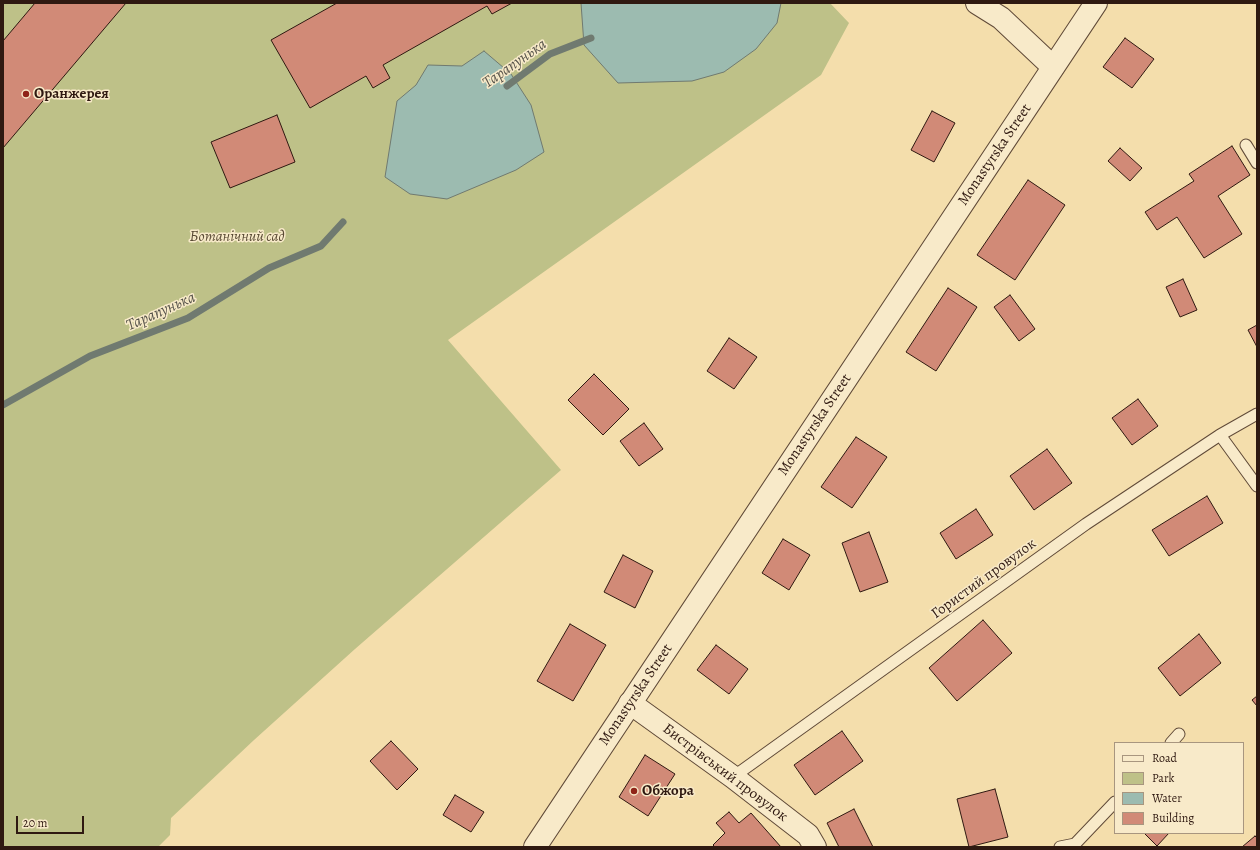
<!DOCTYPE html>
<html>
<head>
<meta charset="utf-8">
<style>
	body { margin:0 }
	#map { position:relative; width:1260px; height:850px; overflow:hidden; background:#f4deac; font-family:Alegreya,serif }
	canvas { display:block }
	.frame { position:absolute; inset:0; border:4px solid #2f1911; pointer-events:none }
	.legend { position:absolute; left:1114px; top:742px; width:130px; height:92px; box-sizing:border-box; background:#f8eac9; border:1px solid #a8967f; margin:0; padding:5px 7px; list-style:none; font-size:12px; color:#2f1911 }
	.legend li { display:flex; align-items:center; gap:8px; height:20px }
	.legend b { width:20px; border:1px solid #a8967f }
	.scale { position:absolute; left:16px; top:816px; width:68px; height:18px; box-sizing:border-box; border:2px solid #2f1911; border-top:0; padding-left:5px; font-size:12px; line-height:14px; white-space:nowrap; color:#2f1911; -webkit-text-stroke:3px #f8eac9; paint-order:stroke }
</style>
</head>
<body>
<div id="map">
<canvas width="1260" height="850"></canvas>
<div class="frame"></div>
<ul class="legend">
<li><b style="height:5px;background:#f8eac9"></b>Road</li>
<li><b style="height:11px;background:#bec188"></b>Park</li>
<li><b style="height:11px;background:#9cbbb0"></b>Water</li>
<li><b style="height:11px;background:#d18a77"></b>Building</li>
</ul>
<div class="scale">20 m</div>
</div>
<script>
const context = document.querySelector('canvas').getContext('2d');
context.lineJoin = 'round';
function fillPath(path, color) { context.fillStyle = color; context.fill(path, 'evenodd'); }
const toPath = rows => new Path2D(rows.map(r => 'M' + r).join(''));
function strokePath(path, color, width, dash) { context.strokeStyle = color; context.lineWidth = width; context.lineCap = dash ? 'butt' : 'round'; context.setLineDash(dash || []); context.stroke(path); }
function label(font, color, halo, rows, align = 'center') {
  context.font = font + ' Alegreya,serif'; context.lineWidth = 3; context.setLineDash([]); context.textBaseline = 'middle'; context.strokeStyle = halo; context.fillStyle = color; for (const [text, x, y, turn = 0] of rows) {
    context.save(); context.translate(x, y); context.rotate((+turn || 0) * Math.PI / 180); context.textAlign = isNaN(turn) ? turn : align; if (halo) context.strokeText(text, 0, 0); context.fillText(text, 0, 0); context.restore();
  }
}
fillPath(toPath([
	[3,3,830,3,849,23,821,75,448,340,561,470,355,649,254,740,171,818,170,835,158,847,3,847]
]), '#bec188');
const water = toPath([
	[581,3,781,3,777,23,756,49,724,72,692,81,618,83,584,45,581,3],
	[484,51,511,74,531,105,544,152,516,170,447,199,410,194,385,177,397,101,416,85,428,65,462,66,484,51]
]);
fillPath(water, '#9cbbb0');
strokePath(water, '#707a70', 1);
strokePath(toPath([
	[507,86,550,54,591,38],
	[3,405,90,356,188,318,269,268,321,246,343,222]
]), '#707a70', 7);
const building = toPath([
	[35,3,126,3,3,148,3,41,35,3],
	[337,3,512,3,492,14,487,6,383,65,390,78,373,88,366,76,310,108,271,40,337,3],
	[1125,38,1154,59,1132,88,1103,67,1125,38],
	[932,111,955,123,934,162,911,150,932,111],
	[277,115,295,162,230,188,211,142,277,115],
	[1232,146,1250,175,1218,196,1242,234,1204,258,1177,217,1157,230,1145,212,1194,181,1189,174,1232,146],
	[1120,148,1142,168,1130,181,1108,161,1120,148],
	[1028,180,1065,205,1015,280,977,255,1028,180],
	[1183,279,1197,310,1180,317,1166,287,1183,279],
	[948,288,977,307,936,371,906,352,948,288],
	[1010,295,1035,329,1019,341,994,307,1010,295],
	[1257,325,1257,347,1248,330,1257,325],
	[729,338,757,357,734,389,707,371,729,338],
	[594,374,629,409,603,435,568,400,594,374],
	[1138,399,1158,426,1132,445,1112,418,1138,399],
	[644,423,663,449,639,466,620,441,644,423],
	[856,437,887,457,852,508,821,487,856,437],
	[1047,449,1072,483,1034,510,1010,476,1047,449],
	[1207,496,1223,523,1169,556,1152,530,1207,496],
	[976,509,993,535,956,559,940,533,976,509],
	[869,532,888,582,860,592,842,543,869,532],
	[783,539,810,555,789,590,762,573,783,539],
	[623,555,653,571,635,608,604,592,623,555],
	[983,620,1012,653,957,701,929,668,983,620],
	[570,624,606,645,573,701,537,681,570,624],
	[1199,634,1221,663,1180,696,1158,668,1199,634],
	[716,645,748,669,729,694,697,670,716,645],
	[1257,696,1257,706,1252,700,1257,696],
	[842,731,863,761,815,795,794,765,842,731],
	[391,741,418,769,397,790,370,761,391,741],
	[645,755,675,774,648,816,619,797,645,755],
	[995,789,1008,837,969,847,957,799,995,789],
	[455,795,484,812,471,832,443,815,455,795],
	[854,809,873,847,839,847,827,823,854,809],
	[729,812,739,823,751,813,781,847,715,847,713,845,725,833,716,823,729,812],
	[1144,833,1169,833,1157,846,1144,833],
	[1255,836,1257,838,1257,847,1242,847,1255,836]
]);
fillPath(building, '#d18a77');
strokePath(building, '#2f1911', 1);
const service = toPath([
	[1246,145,1257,163],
	[1220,435,1257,486],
	[1171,743,1179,734],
	[733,777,1086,524,1220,435,1257,414],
	[1060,847,1075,844,1115,802]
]);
const minor = toPath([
	[977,3,1001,18,1053,67],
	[630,703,733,777,808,835,815,847]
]);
const tertiary = toPath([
	[535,847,1096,3]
]);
strokePath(service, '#604a38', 13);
strokePath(minor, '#604a38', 24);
strokePath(tertiary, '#604a38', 24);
strokePath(service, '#f8eac9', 11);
strokePath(minor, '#f8eac9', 22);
strokePath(tertiary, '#f8eac9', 22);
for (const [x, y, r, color] of [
	[26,94,4,"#8f2418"],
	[634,791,4,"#8f2418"]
]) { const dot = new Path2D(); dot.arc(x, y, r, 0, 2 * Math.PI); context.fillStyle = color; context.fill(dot); strokePath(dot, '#f8eac9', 1.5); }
label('bold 15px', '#2f1911', '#f8eac9', [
	["Оранжерея",34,94],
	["Обжора",642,791]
], 'left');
label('15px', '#2f1911', '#f8eac9', [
	["Monastyrska Street",995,155,-56],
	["Monastyrska Street",815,425,-56],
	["Гористий провулок",984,579,-36],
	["Monastyrska Street",636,695,-56],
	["Бистрівський провулок",725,773,37]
]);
label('italic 15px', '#5a4b35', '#f8eac9', [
	["Ботанічний сад",237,237]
]);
label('italic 16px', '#555249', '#f8eac9', [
	["Тарапунька",515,64,-35],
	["Тарапунька",161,312,-24]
]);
</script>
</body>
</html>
